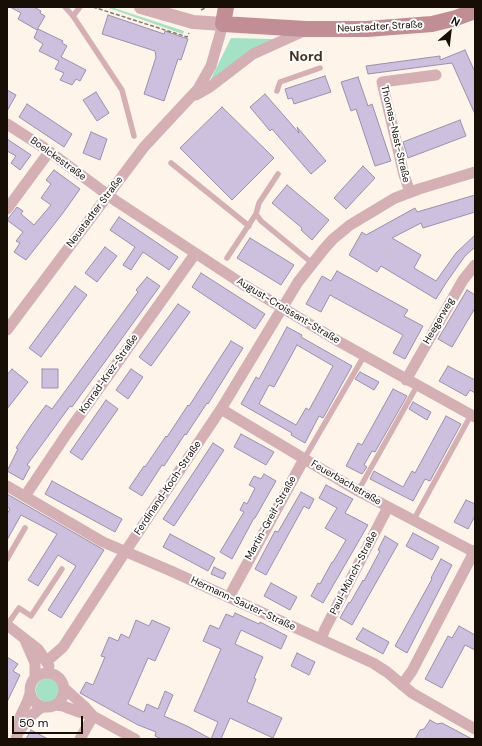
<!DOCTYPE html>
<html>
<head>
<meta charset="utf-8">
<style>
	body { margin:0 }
	#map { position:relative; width:482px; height:746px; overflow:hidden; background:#fff4e9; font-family:"DM Sans",sans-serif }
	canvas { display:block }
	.frame { position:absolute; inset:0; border:8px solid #170e05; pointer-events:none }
	.north { position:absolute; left:430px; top:12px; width:40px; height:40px; -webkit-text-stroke:3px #fff; paint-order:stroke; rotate:28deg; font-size:11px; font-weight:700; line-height:16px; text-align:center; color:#170e05 }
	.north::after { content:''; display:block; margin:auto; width:14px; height:18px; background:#170e05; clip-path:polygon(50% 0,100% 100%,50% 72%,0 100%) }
	.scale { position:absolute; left:12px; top:716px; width:71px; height:18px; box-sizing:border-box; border:2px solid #170e05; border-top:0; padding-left:5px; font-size:12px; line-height:14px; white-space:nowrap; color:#170e05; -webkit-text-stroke:3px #fff; paint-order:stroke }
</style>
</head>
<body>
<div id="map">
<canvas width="482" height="746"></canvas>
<div class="frame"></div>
<div class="north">N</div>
<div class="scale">50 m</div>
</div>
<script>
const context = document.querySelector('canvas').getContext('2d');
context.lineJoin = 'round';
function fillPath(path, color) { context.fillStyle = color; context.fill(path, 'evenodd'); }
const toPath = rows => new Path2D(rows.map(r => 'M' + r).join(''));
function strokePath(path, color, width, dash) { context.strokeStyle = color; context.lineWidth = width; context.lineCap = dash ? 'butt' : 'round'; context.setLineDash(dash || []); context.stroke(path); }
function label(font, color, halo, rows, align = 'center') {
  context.font = font + ' "DM Sans",sans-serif'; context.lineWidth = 4; context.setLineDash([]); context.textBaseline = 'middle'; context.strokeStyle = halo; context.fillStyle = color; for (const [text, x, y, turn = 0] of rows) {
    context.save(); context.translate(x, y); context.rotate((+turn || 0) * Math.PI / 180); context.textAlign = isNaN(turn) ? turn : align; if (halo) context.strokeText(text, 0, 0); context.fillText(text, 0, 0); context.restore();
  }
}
fillPath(toPath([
	[106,7,111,7,184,31,183,34],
	[231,38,273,39,273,41,210,81],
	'36 690a12 12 0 1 1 24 0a12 12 0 1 1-24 0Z'
]), '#a5e1c5');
const building = toPath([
	[10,7,34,7,41,11,40,13,45,16,37,30,18,19,21,13,10,7],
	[108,15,164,34,165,31,188,39,181,60,178,59,164,101,144,94,156,57,155,51,102,34,108,15],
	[38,29,63,41,62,43,67,46,61,57,86,70,80,81,76,79,72,85,60,80,64,73,55,69,59,61,39,51,43,44,34,38,38,29],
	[465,50,475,72,475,114,452,63,368,74,366,66,440,56,440,60,465,50],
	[325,76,331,92,294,104,292,98,288,99,285,89,325,76],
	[358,77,368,106,372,104,391,161,375,166,356,109,351,111,341,82,358,77],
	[7,90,16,95,7,111,7,90],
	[96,92,109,113,97,121,83,100,96,92],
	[265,94,299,133,297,127,326,161,311,174,272,129,270,131,250,107,265,94],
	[27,104,72,134,64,147,19,117,27,104],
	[222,107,274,158,232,200,180,148,222,107],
	[460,120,466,136,408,158,403,142,460,120],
	[91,132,107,139,100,160,83,153,91,132],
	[7,139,31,155,20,170,11,163,16,156,7,151,7,139],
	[363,166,375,178,346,209,334,198,363,166],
	[54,170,80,189,63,213,26,260,14,252,20,243,16,241,23,232,7,220,17,207,23,211,21,214,34,225,51,205,41,198,51,184,46,180,54,170],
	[287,185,329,220,312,240,301,230,302,228,272,203,287,185],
	[475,195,475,212,423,228,421,223,392,238,421,255,414,268,436,281,456,253,475,235,475,247,465,256,446,283,436,299,381,266,377,272,349,255,362,232,366,235,415,208,417,212,475,195],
	[119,217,178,257,169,270,143,252,131,270,123,265,135,247,110,230,119,217],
	[250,238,294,265,281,285,237,258,250,238],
	[105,247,117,256,97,282,85,273,105,247],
	[337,271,408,310,404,316,423,326,405,359,393,353,403,335,330,295,321,312,306,304,322,276,331,281,337,271],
	[201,273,265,314,255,329,192,287,201,273],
	[147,277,160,286,72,407,70,406,27,465,30,467,23,480,7,471,18,449,16,448,32,424,46,405,52,409,138,292,136,290,147,277],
	[75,286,87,295,41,357,29,348,75,286],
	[467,290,475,295,475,308,452,347,438,339,467,290],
	[178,304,190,312,151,366,139,357,178,304],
	[287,327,302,335,301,337,352,366,323,418,319,416,305,443,291,435,292,433,241,404,256,377,259,379,287,327],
	[297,345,333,366,309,410,306,408,296,425,259,404,269,385,274,387,297,345],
	[231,341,243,348,208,404,207,403,186,435,185,434,164,466,162,465,142,496,129,488,144,466,145,467,166,436,167,437,188,405,189,406,231,341],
	[448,366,475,380,475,393,470,390,466,396,439,381,448,366],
	[12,369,28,382,7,409,7,375,12,369],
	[42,369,58,369,58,388,42,388,42,369],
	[131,369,143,377,128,399,116,390,131,369],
	[360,372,379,382,374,390,355,379,360,372],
	[393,389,407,396,375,452,372,451,364,465,367,467,362,474,346,466,358,443,362,445,393,389],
	[106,400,118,409,82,460,70,452,106,400],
	[413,402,431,412,427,420,409,409,413,402],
	[446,416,461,424,430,481,425,479,413,501,370,479,374,471,403,487,412,471,415,473,446,416],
	[241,434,274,452,266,465,234,447,241,434],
	[213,443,224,450,174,526,163,519,213,443],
	[264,474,276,481,255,518,254,518,232,559,220,552,244,512,240,510,244,502,247,504,255,488,249,485,254,476,261,479,264,474],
	[52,481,122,519,115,532,45,494,52,481],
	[326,485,353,499,345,513,368,525,323,603,311,596,318,583,320,584,332,562,333,562,346,540,325,528,337,508,319,498,326,485],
	[301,492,314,499,309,509,304,506,266,575,255,569,275,531,278,532,301,492],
	[7,494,104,550,61,618,48,610,76,566,58,555,38,586,28,580,57,534,21,515,7,540,7,514,10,509,7,507,7,494],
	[466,500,475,504,475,516,468,529,454,522,466,500],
	[413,533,439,547,432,560,406,546,413,533],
	[170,534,215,558,208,571,163,547,170,534],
	[385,536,398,544,352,625,340,618,349,602,350,603,363,580,364,581,380,551,378,550,385,536],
	[441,559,452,565,407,653,395,646,432,579,431,578,441,559],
	[214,567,226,573,223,579,211,574,214,567],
	[271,583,297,597,290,610,264,596,271,583],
	[235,613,259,624,260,622,287,636,281,649,241,630,235,644,263,657,254,678,256,679,247,702,282,718,273,738,230,718,221,739,162,739,155,736,156,732,138,725,80,693,86,682,93,685,105,657,101,656,109,637,118,641,121,634,129,638,136,620,149,626,152,620,170,628,155,661,148,658,128,704,144,712,147,704,158,709,165,691,173,695,164,716,187,726,211,739,218,722,194,711,221,649,203,641,210,625,219,629,226,614,233,617,235,613],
	[459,626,475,635,475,650,465,645,442,688,425,679,448,636,452,638,459,626],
	[363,628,389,642,383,654,356,639,363,628],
	[297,653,315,662,309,675,291,666,297,653],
	[7,657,18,664,13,671,20,675,7,702,7,657],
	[430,720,437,724,442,723,472,739,415,739,420,730,424,729,430,720],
	[31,730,48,739,26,739,31,730]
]);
fillPath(building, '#cdbfde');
strokePath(building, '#9c8fad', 1);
strokePath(toPath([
	[93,7,187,37,189,33],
	[201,10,207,7]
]), '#857b71', 1.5, [4, 2]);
strokePath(toPath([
	[65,7,73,16,80,7],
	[73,16,122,90,134,136],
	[277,91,280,82,320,68],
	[171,163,249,226],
	[278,174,259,203,256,214,261,221,312,263],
	[227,258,256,214],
	[304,459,364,356],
	[358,491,417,386],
	[413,521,471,415],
	[7,559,25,528],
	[7,625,19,608,31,616,62,569]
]), '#d4b0b5', 5.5);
strokePath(toPath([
	[196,95,210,87,253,54,306,30],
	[7,124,43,147,116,201,244,285,338,341,475,417],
	[410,192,404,175,382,82,436,75],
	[7,209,49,152],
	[7,330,144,147,198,89,211,66,223,24],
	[406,380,463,280,475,265],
	[221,409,358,491,474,552],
	[7,486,103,542,171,571,373,663,387,672,412,693,475,729],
	[25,496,68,432,195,254],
	[229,597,304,459],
	[7,625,38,649,49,666],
	[321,639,325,629,388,507],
	[25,640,35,663,35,678],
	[47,661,63,647,125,552,221,409,298,282,324,249,333,239,350,225,395,198,419,189,475,172],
	'30 690a17 17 0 1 1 34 0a17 17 0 1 1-34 0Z',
	[402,685,412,671,475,550],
	[64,688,84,706,93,716],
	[55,705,63,706,79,712,93,716,135,739],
	[19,731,20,717,28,700,30,693],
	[16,739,19,731,31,716,39,709,44,707],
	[80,739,93,716]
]), '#d4b0b5', 11);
strokePath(toPath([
	[141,7,193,22,223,24]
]), '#d4b0b5', 14);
strokePath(toPath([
	[226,7,223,24,306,29,367,29,432,24,456,18,475,11]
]), '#c28e95', 16);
label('10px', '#170e05', '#fff', [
	["Neustadter Straße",380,27,-3],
	["Thomas-Nast-Straße",395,134,77],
	["Boelckestraße",58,159,36],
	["Neustadter Straße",95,212,-53],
	["August-Croissant-Straße",288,311,31],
	["Heegerweg",439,321,-60],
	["Konrad-Krez-Straße",109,374,-55],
	["Feuerbachstraße",346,483,30],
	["Ferdinand-Koch-Straße",168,488,-56],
	["Martin-Greif-Straße",271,518,-61],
	["Paul-Münch-Straße",354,573,-63],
	["Hermann-Sauter-Straße",243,604,25]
]);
label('bold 14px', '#47311c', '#fff', [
	["Nord",306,57]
]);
</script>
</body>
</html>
